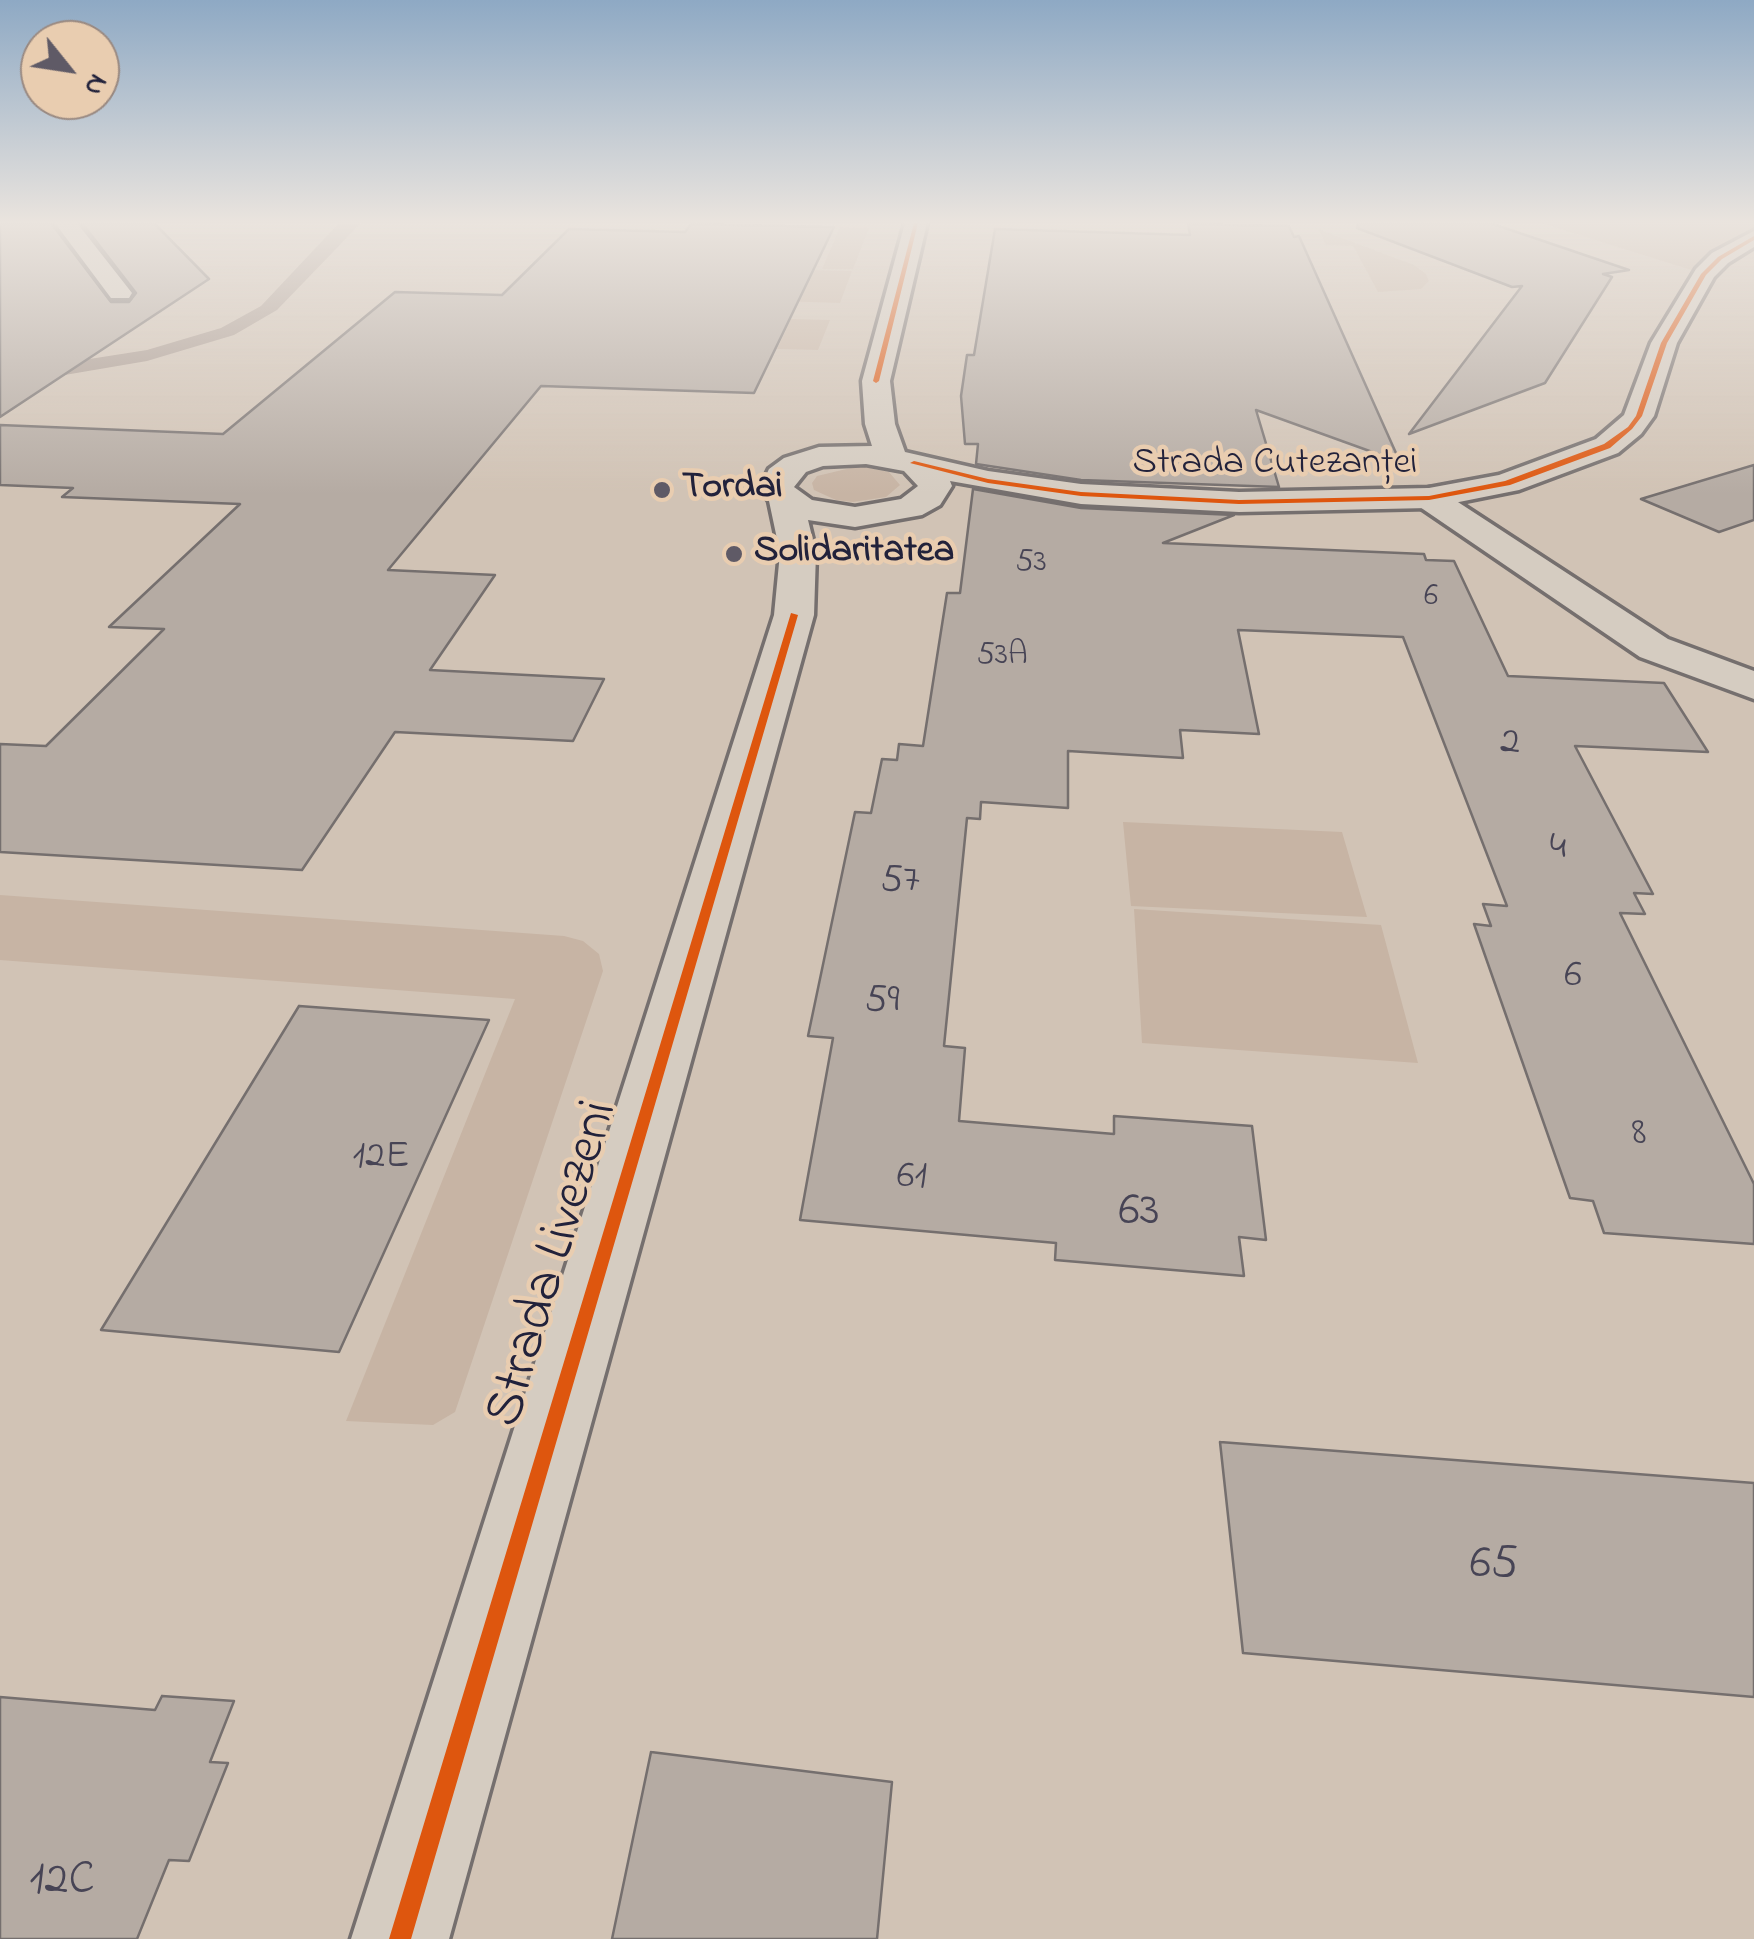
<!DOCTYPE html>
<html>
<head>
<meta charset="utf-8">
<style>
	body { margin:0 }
	#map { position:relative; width:1754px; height:1939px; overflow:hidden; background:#d1c3b5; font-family:"Indie Flower",sans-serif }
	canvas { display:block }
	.north { position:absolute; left:20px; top:20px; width:100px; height:100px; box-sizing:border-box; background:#e9cdb0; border:2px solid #998981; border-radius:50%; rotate:120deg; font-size:28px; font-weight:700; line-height:40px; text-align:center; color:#22223b }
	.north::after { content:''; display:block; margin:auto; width:35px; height:45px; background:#5f5a66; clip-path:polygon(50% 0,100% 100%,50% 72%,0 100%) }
</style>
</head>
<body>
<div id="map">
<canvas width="1754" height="1939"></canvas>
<div class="north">N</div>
</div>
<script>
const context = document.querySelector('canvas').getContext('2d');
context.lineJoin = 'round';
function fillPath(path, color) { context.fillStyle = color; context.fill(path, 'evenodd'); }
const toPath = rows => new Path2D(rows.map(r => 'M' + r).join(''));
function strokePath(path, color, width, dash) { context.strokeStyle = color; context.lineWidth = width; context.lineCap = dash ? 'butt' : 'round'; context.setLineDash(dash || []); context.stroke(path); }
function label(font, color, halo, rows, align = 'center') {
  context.font = font + ' "Indie Flower",sans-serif'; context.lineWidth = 9; context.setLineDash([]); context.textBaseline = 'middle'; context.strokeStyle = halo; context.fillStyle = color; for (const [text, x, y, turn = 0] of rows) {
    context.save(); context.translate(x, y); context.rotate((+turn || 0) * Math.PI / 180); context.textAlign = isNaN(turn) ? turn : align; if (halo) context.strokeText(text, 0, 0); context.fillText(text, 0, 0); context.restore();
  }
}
fillPath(toPath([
	[1541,223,1754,223,1754,238,1704,274],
	[840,227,869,228,853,269,822,269],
	[1318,229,1414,265,1426,274,1429,281,1421,289,1378,292,1353,246,1326,245],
	[734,268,852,271,840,303,714,299],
	[791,319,830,320,818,350,777,349],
	[859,466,889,472,900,485,886,497,853,502,836,500,814,490,812,483,817,476],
	[1123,822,1342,832,1367,917,1131,906],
	[0,895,564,936,583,941,599,954,603,971,455,1412,433,1425,346,1421,515,999,0,960],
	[1134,909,1381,925,1418,1063,1142,1043]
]), '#c7b4a4');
fillPath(toPath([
	[339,223,361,223,277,310,234,335,147,361,0,386,0,373,147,350,221,328,261,306]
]), '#a7988f');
const building = toPath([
	[0,223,51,223,111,302,129,302,136,293,82,223,154,223,209,279,0,417,0,223],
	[1358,223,1490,223,1629,270,1603,274,1612,277,1545,383,1409,434,1522,286,1512,287,1357,228,1358,223],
	[691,224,834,227,754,393,541,386,388,570,495,575,430,670,604,679,573,741,395,732,302,870,0,852,0,744,46,746,164,629,109,627,240,504,62,497,73,488,0,485,0,425,223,434,395,292,502,295,569,229,685,232,691,224],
	[1188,224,1289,226,1294,237,1299,236,1400,462,1256,410,1279,487,1081,480,976,464,978,444,965,444,961,396,967,355,974,355,995,229,1190,235,1188,224],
	[1754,465,1754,520,1719,532,1641,499,1754,465],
	[973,489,1081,508,1234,515,1163,543,1424,554,1426,560,1454,561,1508,676,1664,683,1708,752,1575,746,1653,894,1634,893,1645,914,1620,913,1754,1184,1754,1244,1604,1233,1593,1201,1570,1198,1474,924,1491,926,1483,904,1507,906,1403,637,1238,630,1259,734,1180,730,1183,758,1068,751,1068,808,981,802,980,819,967,818,944,1046,965,1048,959,1121,1114,1134,1114,1116,1252,1126,1266,1240,1239,1237,1244,1276,1055,1260,1056,1243,800,1220,833,1038,808,1036,855,812,871,813,882,759,897,760,899,744,923,746,947,593,960,593,973,489],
	[299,1006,489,1020,339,1352,101,1330,299,1006],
	[1220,1442,1754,1483,1754,1697,1243,1653,1220,1442],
	[162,1696,234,1701,210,1762,228,1763,189,1861,169,1860,137,1939,0,1939,0,1697,155,1710,162,1696],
	[651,1752,892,1782,877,1939,612,1939,651,1752]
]);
fillPath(building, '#b5aba3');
strokePath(building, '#756f6e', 2.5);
const street = toPath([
	[55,223,77,223,132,293,129,298,111,298,55,223],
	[1429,488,1441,491,1668,639,1754,671,1754,699,1640,657,1417,505,1412,498,1417,491,1429,488]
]);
const secondary = toPath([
	[905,223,927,223,890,381,895,424,905,452,988,471,1081,484,1239,492,1429,488,1499,475,1596,439,1624,415,1651,343,1696,269,1712,253,1754,231,1754,247,1728,263,1714,277,1677,343,1654,416,1641,434,1618,453,1519,490,1429,508,1239,512,1081,504,950,481,952,486,940,505,922,515,855,527,808,520,816,553,814,615,449,1939,351,1939,774,615,780,553,769,501,760,488,769,469,784,458,819,447,872,446,865,424,862,381,905,223],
	[866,464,904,471,918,486,901,499,855,507,812,500,794,487,806,472,823,466,866,464]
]);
strokePath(street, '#756f6e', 7);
strokePath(secondary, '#756f6e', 7);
fillPath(street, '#d5ccc1');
fillPath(secondary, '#d5ccc1');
fillPath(toPath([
	[914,223,918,223,879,381,876,383,873,381,914,223],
	[1754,236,1754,240,1722,259,1706,275,1667,343,1642,416,1632,429,1610,448,1510,485,1429,500,1239,504,1081,496,988,483,910,463,914,461,988,479,1081,492,1239,500,1429,496,1505,481,1604,444,1628,427,1636,416,1661,343,1701,274,1718,257,1754,236],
	[791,613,798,615,411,1939,389,1939,791,613]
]), '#de560e');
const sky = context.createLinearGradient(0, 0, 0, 494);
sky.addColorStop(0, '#8ea9c4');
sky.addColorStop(0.45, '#eae4de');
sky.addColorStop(1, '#eae4de00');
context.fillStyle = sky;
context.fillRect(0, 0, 1754, 494);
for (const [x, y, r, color] of [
	[662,490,10,"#5f5a66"],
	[734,554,10,"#5f5a66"]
]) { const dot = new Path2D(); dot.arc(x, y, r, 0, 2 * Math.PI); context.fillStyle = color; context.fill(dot); strokePath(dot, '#e9cdb0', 4); }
label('32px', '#474455', null, [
	["53",1031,565],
	["6",1431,599],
	["53A",1002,658]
]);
label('38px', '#22223b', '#e9cdb0', [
	["Strada Cutezanței",1275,466]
]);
label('bold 38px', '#22223b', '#e9cdb0', [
	["Tordai",682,490],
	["Solidaritatea",754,554]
], 'left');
label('40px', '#474455', null, [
	["2",1510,745],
	["4",1558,850],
	["57",900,883],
	["6",1573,978],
	["59",882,1003],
	["8",1639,1136],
	["12E",381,1159],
	["61",912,1179]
]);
label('48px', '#474455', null, [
	["63",1139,1215],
	["65",1494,1568],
	["12C",62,1884]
]);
label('55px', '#22223b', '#e9cdb0', [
	["Strada Livezeni",556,1265,-73]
]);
</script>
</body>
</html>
